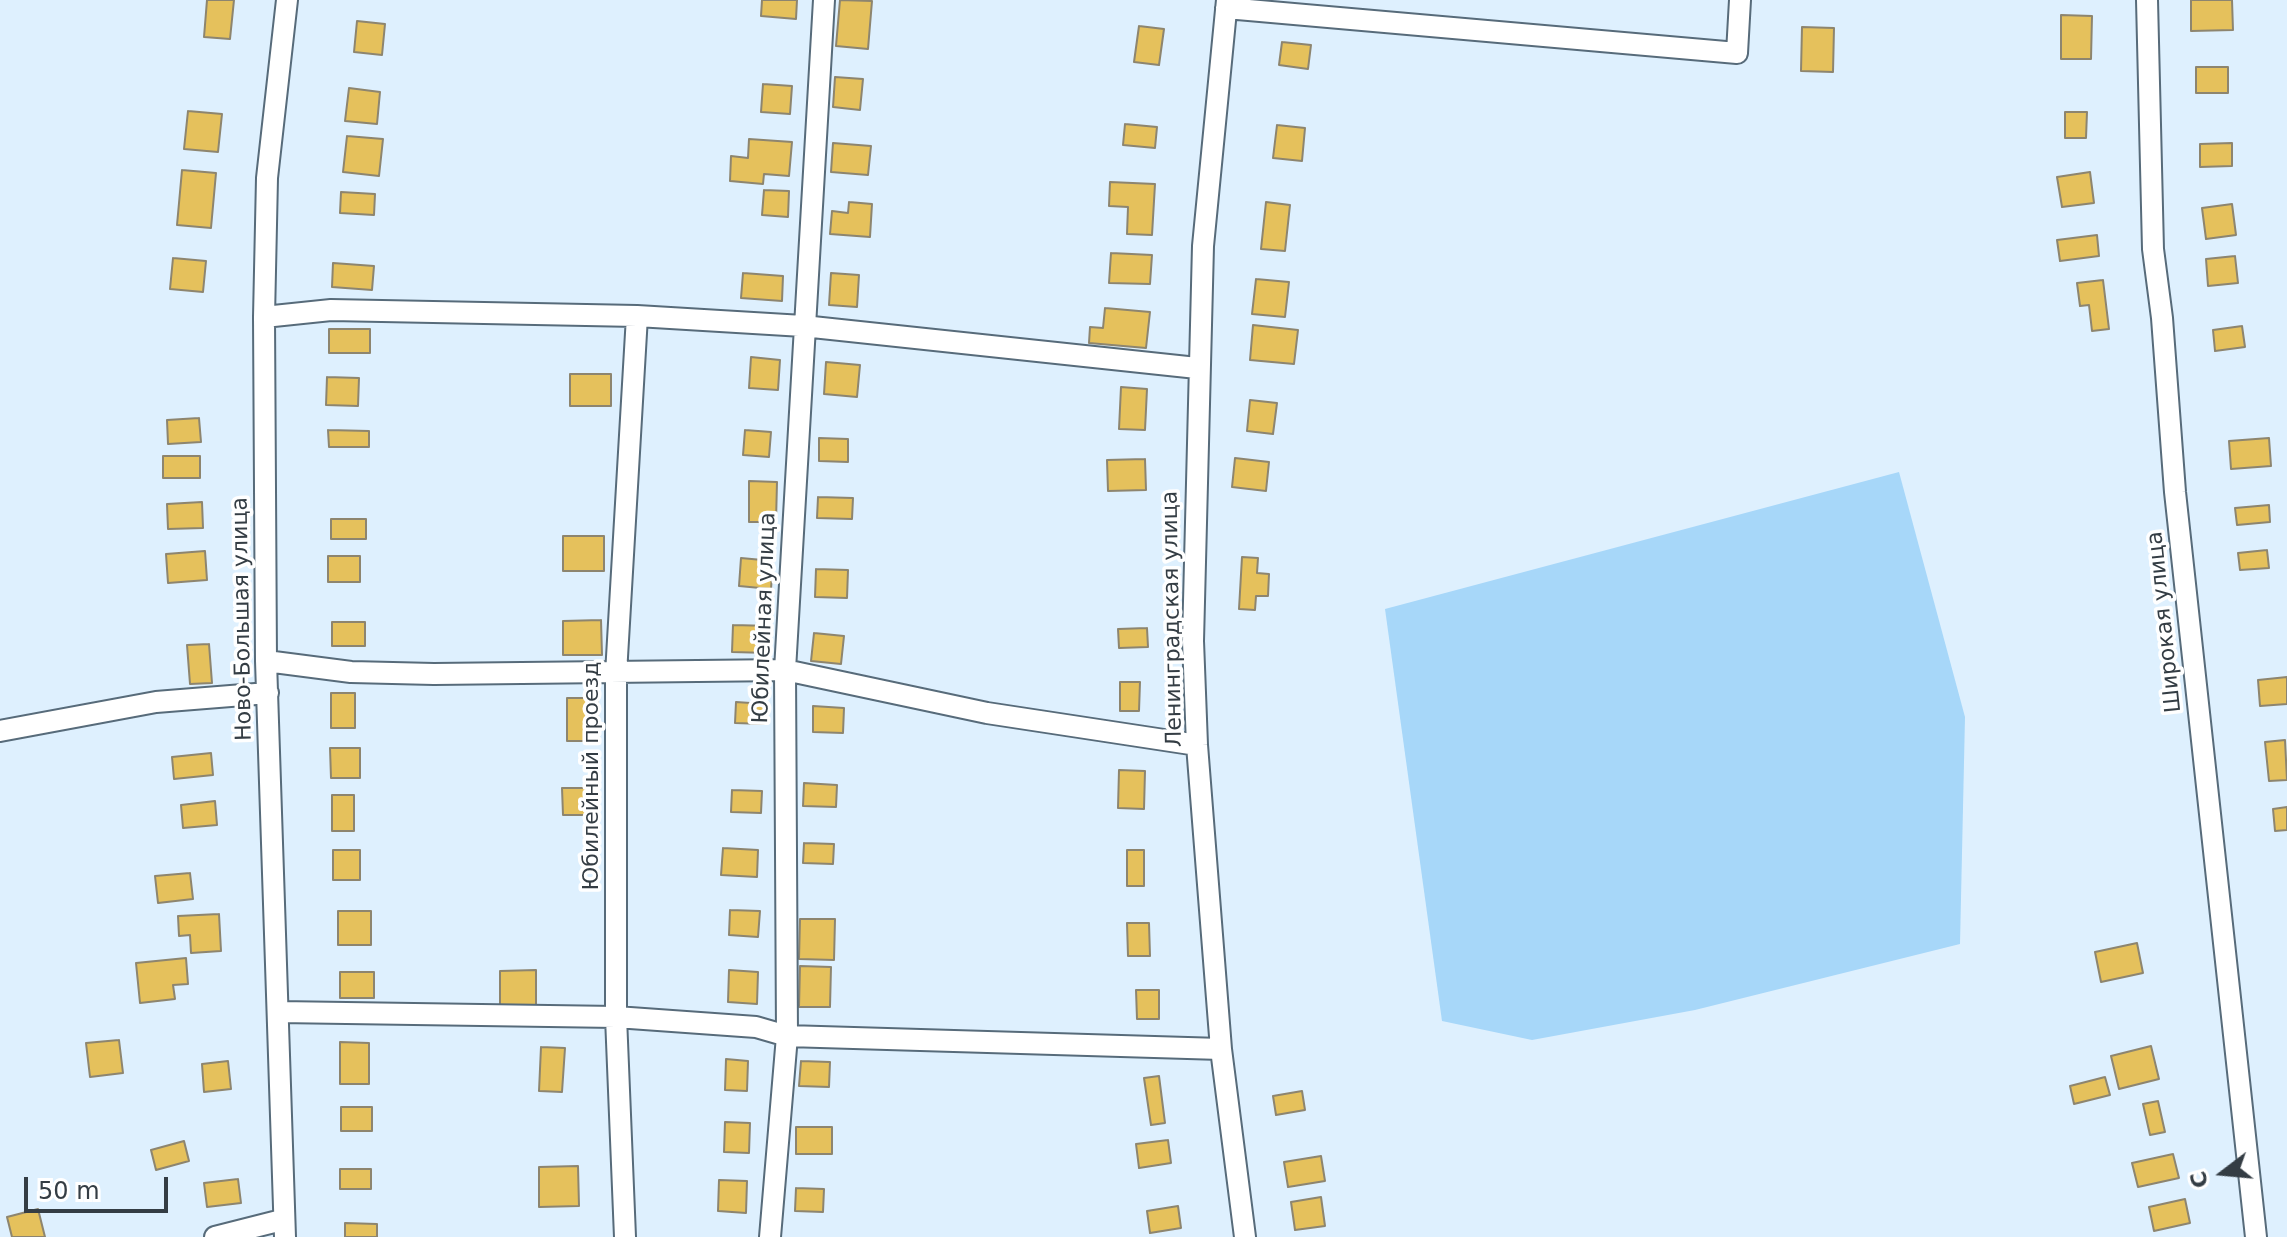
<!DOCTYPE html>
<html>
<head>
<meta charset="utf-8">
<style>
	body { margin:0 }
	#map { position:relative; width:2287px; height:1237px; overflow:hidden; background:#def0fe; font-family:"DejaVu Sans",sans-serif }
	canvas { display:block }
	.north { position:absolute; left:2183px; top:1133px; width:80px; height:80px; -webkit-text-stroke:6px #fff; paint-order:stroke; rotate:254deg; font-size:22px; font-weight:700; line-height:32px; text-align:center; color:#343d44 }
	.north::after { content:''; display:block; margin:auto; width:28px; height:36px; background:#343d44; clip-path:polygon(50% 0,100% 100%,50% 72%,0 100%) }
	.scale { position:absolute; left:24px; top:1177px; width:144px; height:36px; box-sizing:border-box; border:4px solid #343d44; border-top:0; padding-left:10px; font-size:24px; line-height:28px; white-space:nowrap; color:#343d44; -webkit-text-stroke:6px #fff; paint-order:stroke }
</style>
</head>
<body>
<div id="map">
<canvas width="2287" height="1237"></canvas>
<div class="north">С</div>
<div class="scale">50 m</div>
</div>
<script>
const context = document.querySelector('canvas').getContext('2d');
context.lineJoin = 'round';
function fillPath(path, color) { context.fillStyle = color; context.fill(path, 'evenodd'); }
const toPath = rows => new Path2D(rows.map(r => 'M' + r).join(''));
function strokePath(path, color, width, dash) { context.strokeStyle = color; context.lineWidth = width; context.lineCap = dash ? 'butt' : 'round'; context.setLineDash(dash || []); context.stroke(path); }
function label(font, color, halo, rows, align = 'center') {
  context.font = font + ' "DejaVu Sans",sans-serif'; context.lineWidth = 7; context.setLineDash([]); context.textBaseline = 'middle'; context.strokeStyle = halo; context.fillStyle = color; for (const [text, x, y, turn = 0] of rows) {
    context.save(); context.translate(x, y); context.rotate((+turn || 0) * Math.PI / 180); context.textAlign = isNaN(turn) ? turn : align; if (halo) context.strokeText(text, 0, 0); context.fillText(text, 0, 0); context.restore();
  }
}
fillPath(toPath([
	[1899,472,1965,717,1960,944,1695,1010,1532,1040,1442,1021,1385,609]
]), '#a7d7f9');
const building = toPath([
	[207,0,234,0,230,39,204,37,207,0],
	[762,0,797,0,796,19,761,16,762,0],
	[840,0,872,1,868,49,836,46,840,0],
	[2191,0,2232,0,2233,30,2191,31,2191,0],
	[2061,15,2092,16,2091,59,2061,59,2061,15],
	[357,21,385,24,382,55,354,52,357,21],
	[1139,26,1164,29,1159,65,1134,62,1139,26],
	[1802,27,1834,28,1833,72,1801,71,1802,27],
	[1282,42,1311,45,1308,69,1279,65,1282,42],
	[2196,67,2228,67,2228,93,2196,93,2196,67],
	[835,77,863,79,860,110,833,107,835,77],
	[763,84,792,86,790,114,761,112,763,84],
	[349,88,380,92,377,124,345,121,349,88],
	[188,111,222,114,218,152,184,149,188,111],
	[2065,112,2087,112,2086,138,2065,138,2065,112],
	[1125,124,1157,127,1155,148,1123,145,1125,124],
	[1277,125,1305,128,1302,161,1273,158,1277,125],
	[347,136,383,139,379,176,343,172,347,136],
	[749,139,792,142,789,176,764,174,763,184,730,181,731,156,748,158,749,139],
	[833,143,871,146,868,175,831,172,833,143],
	[2232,143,2232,166,2200,167,2200,144,2232,143],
	[182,170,216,173,211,228,177,225,182,170],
	[2090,172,2094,203,2062,207,2057,177,2090,172],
	[1110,182,1155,184,1152,235,1127,234,1128,207,1109,206,1110,182],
	[764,190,789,191,788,217,762,215,764,190],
	[341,192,375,194,374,215,340,213,341,192],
	[849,202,872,204,870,237,830,234,832,211,848,213,849,202],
	[1266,202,1290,205,1285,251,1261,249,1266,202],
	[2232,204,2236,235,2206,239,2202,208,2232,204],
	[2097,235,2099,256,2060,261,2057,240,2097,235],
	[1111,253,1152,255,1150,284,1109,283,1111,253],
	[2235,256,2238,283,2208,286,2206,259,2235,256],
	[173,258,206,261,203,292,170,289,173,258],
	[333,263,374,266,372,290,332,287,333,263],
	[743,273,783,276,782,301,741,298,743,273],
	[831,273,859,275,857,307,829,305,831,273],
	[1256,279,1289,282,1285,317,1252,314,1256,279],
	[2103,280,2109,329,2092,331,2089,305,2080,306,2077,283,2103,280],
	[1105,308,1150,312,1146,348,1089,343,1090,327,1103,328,1105,308],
	[1253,325,1298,330,1294,364,1250,360,1253,325],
	[2242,326,2245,347,2215,351,2213,330,2242,326],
	[329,329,370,329,370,353,329,353,329,329],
	[751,357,780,360,778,390,749,388,751,357],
	[826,362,860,365,857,397,824,394,826,362],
	[570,374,611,374,611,406,570,406,570,374],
	[327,377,359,378,358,406,326,405,327,377],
	[1121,387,1147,389,1145,430,1119,429,1121,387],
	[1250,400,1277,403,1273,434,1247,431,1250,400],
	[199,418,201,442,168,444,167,420,199,418],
	[328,430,369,431,369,447,329,447,328,430],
	[745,430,771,432,769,457,743,455,745,430],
	[819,438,848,439,848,462,819,461,819,438],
	[2269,438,2271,466,2231,469,2229,441,2269,438],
	[163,456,200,456,200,478,163,478,163,456],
	[1235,458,1269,462,1266,491,1232,487,1235,458],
	[1145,459,1146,490,1108,491,1107,460,1145,459],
	[749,481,777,482,776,522,749,522,749,481],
	[818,497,853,498,852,519,817,518,818,497],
	[202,502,203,528,168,529,167,504,202,502],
	[2269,505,2270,522,2237,525,2235,508,2269,505],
	[331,519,366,519,366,539,331,539,331,519],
	[563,536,604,536,604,571,563,571,563,536],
	[2267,550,2269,568,2240,570,2238,553,2267,550],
	[205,551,207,580,168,583,166,554,205,551],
	[328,556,360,556,360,582,328,582,328,556],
	[1242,557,1258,558,1257,573,1269,574,1268,596,1256,596,1255,610,1239,609,1242,557],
	[741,558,773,561,771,589,739,586,741,558],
	[816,569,848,570,847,598,815,597,816,569],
	[601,620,602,655,563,655,563,621,601,620],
	[332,622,365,622,365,646,332,646,332,622],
	[733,625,771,626,769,653,732,652,733,625],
	[1147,628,1148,647,1119,648,1118,629,1147,628],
	[814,633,844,636,841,664,811,661,814,633],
	[209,644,212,683,190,684,187,645,209,644],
	[2287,677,2287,704,2260,706,2258,680,2287,677],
	[1120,682,1140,682,1139,711,1120,711,1120,682],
	[331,693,355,693,355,728,331,728,331,693],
	[567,698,598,698,598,741,567,741,567,698],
	[736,702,765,704,764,724,735,723,736,702],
	[813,706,844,708,843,733,813,732,813,706],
	[2285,740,2287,780,2269,781,2265,742,2285,740],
	[330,748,360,748,360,778,331,778,330,748],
	[211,753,213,775,174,779,172,757,211,753],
	[1119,770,1145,771,1144,809,1118,808,1119,770],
	[804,783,837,785,836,807,803,806,804,783],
	[562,788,594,788,595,815,563,815,562,788],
	[732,790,762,791,761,813,731,812,732,790],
	[332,795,354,795,354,831,332,831,332,795],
	[215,801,217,825,183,828,181,805,215,801],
	[2287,807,2287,830,2275,831,2273,809,2287,807],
	[804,843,834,844,833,864,803,863,804,843],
	[723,848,758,850,757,877,721,875,723,848],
	[333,850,360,850,360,880,333,880,333,850],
	[1127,850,1144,850,1144,886,1127,886,1127,850],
	[190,873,193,899,158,903,155,876,190,873],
	[730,910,760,911,758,937,729,935,730,910],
	[338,911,371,911,371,945,338,945,338,911],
	[219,914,221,951,191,953,190,935,179,936,178,916,219,914],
	[800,919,835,919,834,960,799,959,800,919],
	[1127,923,1149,923,1150,956,1128,956,1127,923],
	[2137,943,2143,973,2101,982,2095,952,2137,943],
	[186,958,188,984,173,985,175,999,140,1003,136,963,186,958],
	[800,966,831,967,830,1007,799,1007,800,966],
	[536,970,536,1005,500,1006,500,971,536,970],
	[729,970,758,972,757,1004,728,1002,729,970],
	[340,972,374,972,374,998,340,998,340,972],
	[1136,990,1159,990,1159,1019,1137,1019,1136,990],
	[119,1040,123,1073,90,1077,86,1043,119,1040],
	[340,1042,369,1043,369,1084,340,1084,340,1042],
	[2151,1046,2159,1079,2119,1089,2111,1056,2151,1046],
	[541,1047,565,1048,562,1092,539,1091,541,1047],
	[726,1059,748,1061,747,1091,725,1090,726,1059],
	[228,1061,231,1089,204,1092,202,1064,228,1061],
	[801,1061,830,1062,829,1087,799,1086,801,1061],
	[1159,1076,1165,1123,1151,1125,1144,1078,1159,1076],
	[2105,1077,2110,1095,2074,1104,2070,1086,2105,1077],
	[1302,1091,1305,1110,1276,1115,1273,1096,1302,1091],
	[2158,1101,2165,1132,2150,1135,2143,1104,2158,1101],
	[341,1107,372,1107,372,1131,341,1131,341,1107],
	[725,1122,750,1123,749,1153,724,1152,725,1122],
	[796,1127,832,1127,832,1154,796,1154,796,1127],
	[1168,1140,1171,1163,1139,1168,1136,1144,1168,1140],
	[184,1141,189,1161,156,1170,151,1150,184,1141],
	[2173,1154,2179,1178,2138,1187,2132,1163,2173,1154],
	[1321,1156,1325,1181,1288,1187,1284,1162,1321,1156],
	[578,1166,579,1206,539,1207,539,1167,578,1166],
	[340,1169,371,1169,371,1189,340,1189,340,1169],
	[238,1179,241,1203,207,1207,204,1183,238,1179],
	[719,1180,747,1181,746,1213,718,1211,719,1180],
	[796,1188,824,1189,823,1212,795,1211,796,1188],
	[1321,1197,1325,1226,1295,1230,1291,1202,1321,1197],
	[2185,1199,2190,1223,2154,1231,2149,1207,2185,1199],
	[1178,1206,1181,1228,1150,1233,1147,1211,1178,1206],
	[38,1209,45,1237,12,1237,7,1217,38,1209],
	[345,1223,377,1224,377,1237,345,1237,345,1223]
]);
fillPath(building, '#e5c15c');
strokePath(building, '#8d856f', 2);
const minor = toPath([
	[1227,0,1203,246,1193,641,1197,745,1221,1049,1245,1237],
	[2147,0,2153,249,2162,318,2175,492,2256,1237],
	[1226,8,1737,53,1740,0],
	[264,317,331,310,637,316,803,326,1197,368],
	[266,661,351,672,434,674,785,670,987,713,1197,745],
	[0,731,156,702,268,693],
	[279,1012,616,1017,756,1027,787,1036,1221,1049],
	[215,1237,282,1220],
	[285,1237,266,661,264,317,267,178,287,0],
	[625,1237,616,1017,616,674,637,316],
	[770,1237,787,1036,785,670,824,0]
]);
strokePath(minor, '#576b7a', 24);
strokePath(minor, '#fff', 20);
label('22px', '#343d44', '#fff', [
	["Юбилейная улица",765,618,-88],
	["Ново-Большая улица",243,619,-91],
	["Ленинградская улица",1173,619,-91],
	["Широкая улица",2165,622,-96],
	["Юбилейный проезд",592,776,-90]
]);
</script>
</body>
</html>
